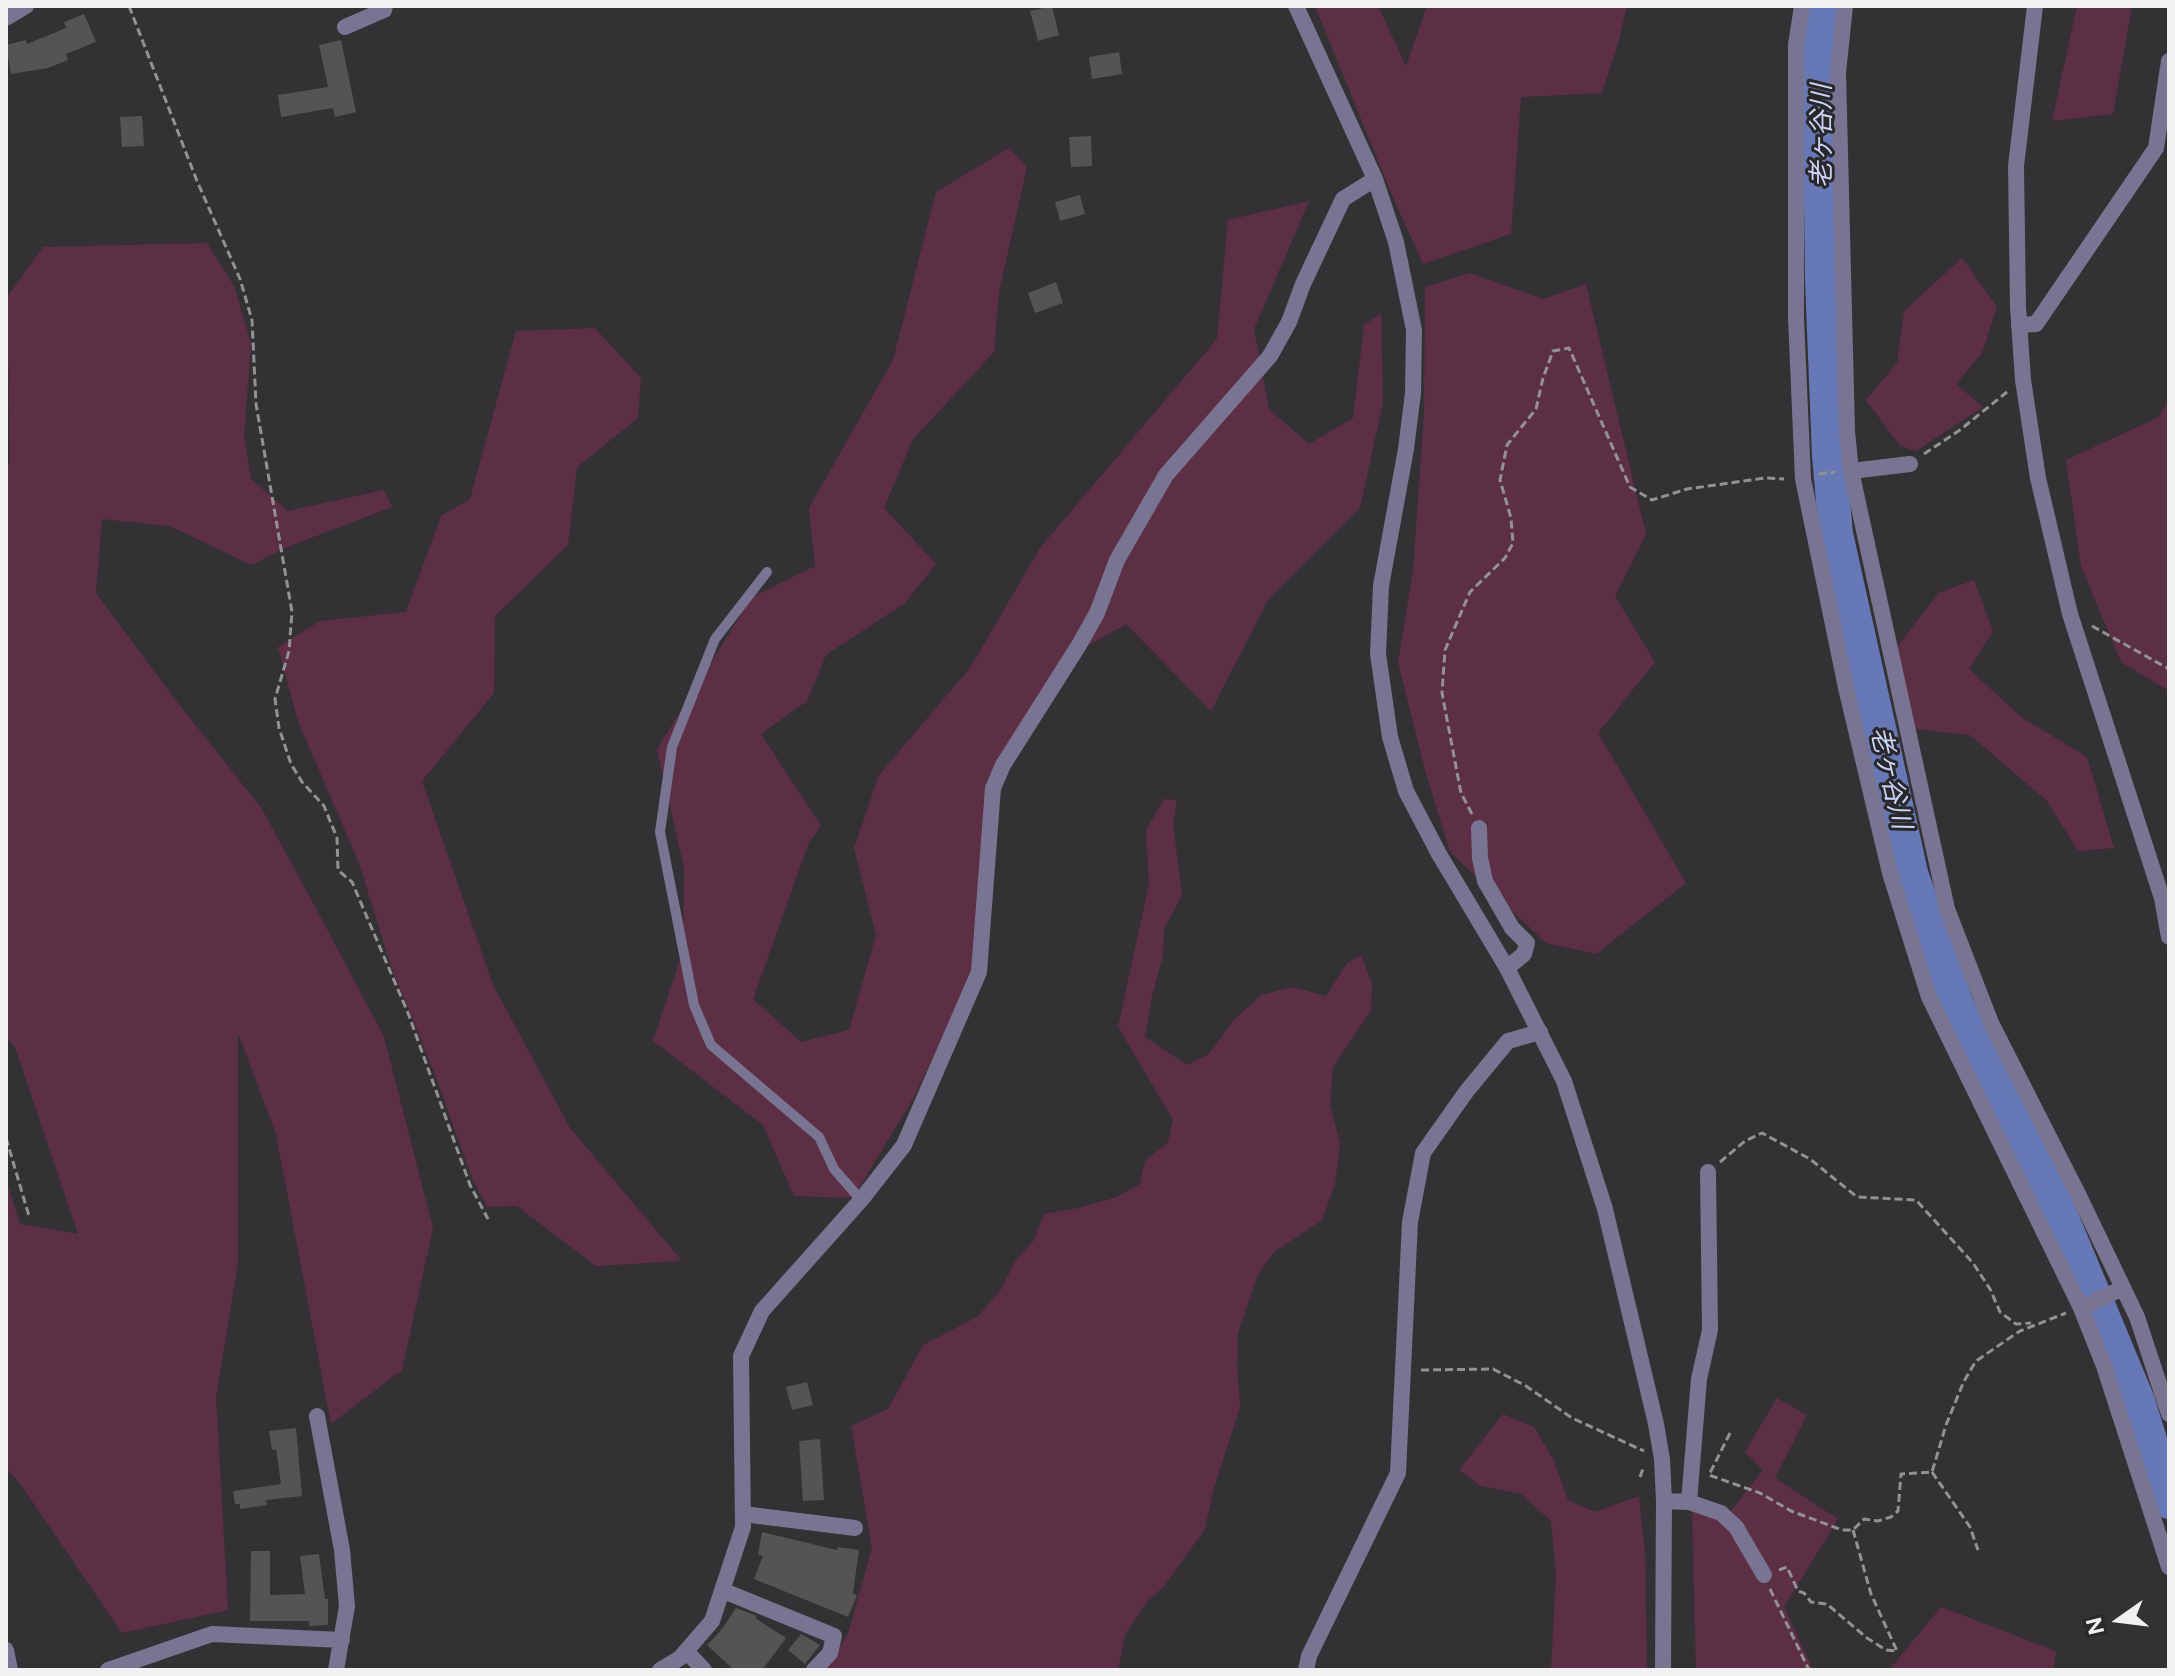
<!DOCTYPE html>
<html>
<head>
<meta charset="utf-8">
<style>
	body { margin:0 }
	#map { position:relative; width:2175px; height:1676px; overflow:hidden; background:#333133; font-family:Figtree,sans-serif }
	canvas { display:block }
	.frame { position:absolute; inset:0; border:8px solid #f2f1f2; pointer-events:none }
	.north { position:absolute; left:2079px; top:1580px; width:80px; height:80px; -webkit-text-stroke:6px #29272a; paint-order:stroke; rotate:256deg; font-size:22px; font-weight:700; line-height:32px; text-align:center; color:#f2f1f2 }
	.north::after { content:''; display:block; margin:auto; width:28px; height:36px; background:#f2f1f2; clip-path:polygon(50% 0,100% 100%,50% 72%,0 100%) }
</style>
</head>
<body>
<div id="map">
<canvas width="2175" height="1676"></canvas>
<div class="frame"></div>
<div class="north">N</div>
</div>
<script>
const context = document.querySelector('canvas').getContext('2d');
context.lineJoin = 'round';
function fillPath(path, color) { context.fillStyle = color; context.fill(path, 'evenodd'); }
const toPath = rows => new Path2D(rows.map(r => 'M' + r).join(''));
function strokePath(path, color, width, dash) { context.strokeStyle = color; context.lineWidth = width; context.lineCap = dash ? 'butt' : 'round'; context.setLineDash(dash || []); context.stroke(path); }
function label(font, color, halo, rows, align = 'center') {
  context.font = font + ' Figtree,"Noto Sans JP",sans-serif'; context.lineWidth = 6; context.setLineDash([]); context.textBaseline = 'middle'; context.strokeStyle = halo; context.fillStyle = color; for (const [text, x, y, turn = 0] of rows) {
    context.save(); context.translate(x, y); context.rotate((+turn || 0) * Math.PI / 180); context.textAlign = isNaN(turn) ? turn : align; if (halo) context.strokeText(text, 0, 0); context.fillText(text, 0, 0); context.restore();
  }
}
fillPath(toPath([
	[1315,6,1378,6,1406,66,1427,6,1627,6,1619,40,1602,93,1521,97,1511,234,1423,264,1392,195],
	[2077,6,2132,6,2113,114,2052,121],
	[1009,148,1027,167,999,292,994,352,913,439,884,508,936,564,905,603,826,655,807,701,761,734,821,826,809,842,753,999,801,1042,849,1030,876,935,854,848,879,775,970,668,1040,548,1217,339,1228,220,1309,201,1254,329,1269,409,1309,444,1353,418,1364,325,1381,313,1383,402,1360,508,1268,600,1211,711,1126,624,1077,652,986,780,975,970,913,1099,853,1198,794,1196,763,1125,653,1041,683,951,684,868,657,749,752,597,815,566,809,508,893,360,936,192],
	[207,243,234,286,251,343,244,437,251,479,288,511,384,490,392,507,290,546,251,565,170,526,102,519,96,593,174,698,262,809,319,914,384,1037,433,1228,402,1370,331,1424,276,1134,238,1033,238,1262,216,1397,228,1610,122,1633,19,1482,6,1468,6,1180,20,1224,78,1234,15,1047,6,1037,6,466,10,463,7,297,43,247],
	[1962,258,1997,307,1982,353,1956,384,1983,407,1916,451,1900,446,1866,400,1897,363,1904,311],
	[1470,273,1543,299,1586,284,1646,534,1615,596,1655,662,1598,733,1686,883,1596,954,1546,943,1450,852,1425,770,1398,662,1413,571,1424,414,1425,287],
	[595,328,641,378,638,418,577,467,568,545,495,616,494,693,422,781,493,985,570,1128,682,1261,596,1266,517,1206,487,1207,472,1178,434,1072,391,966,359,863,298,721,278,647,320,621,406,612,441,516,470,499,516,331],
	[2169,398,2169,691,2121,662,2081,566,2066,460,2159,417],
	[1974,580,1993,631,1969,669,2021,717,2087,757,2114,848,2078,851,2047,801,1970,735,1915,729,1896,648,1939,593],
	[1164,799,1177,800,1173,824,1182,895,1164,929,1163,956,1152,996,1145,1037,1187,1065,1209,1054,1233,1021,1261,995,1293,987,1326,996,1347,963,1361,955,1372,983,1371,1010,1333,1067,1330,1105,1340,1143,1335,1184,1322,1220,1274,1252,1258,1274,1238,1333,1237,1365,1240,1407,1213,1491,1205,1529,1165,1585,1145,1604,1125,1635,1118,1670,823,1670,848,1634,872,1548,851,1426,888,1409,923,1345,977,1317,1000,1291,1016,1260,1034,1240,1044,1214,1078,1208,1117,1197,1140,1184,1145,1161,1168,1142,1173,1120,1118,1027,1149,884,1146,830],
	[1777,1398,1807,1415,1775,1478,1838,1519,1784,1607,1813,1670,1696,1670,1692,1507,1723,1521,1763,1470,1745,1452],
	[1503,1414,1534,1427,1553,1459,1568,1500,1595,1512,1639,1496,1645,1553,1647,1670,1551,1670,1556,1575,1551,1521,1521,1494,1481,1486,1459,1470],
	[1941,1607,2056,1651,2053,1670,1889,1670]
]), '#5d2f45');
strokePath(toPath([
	[1823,6,1819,57,1822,280,1829,456,1836,534,1911,873,1957,1005,2054,1199,2138,1401,2169,1502]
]), '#6678b5', 34);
fillPath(toPath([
	[1052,6,1059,35,1038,41,1030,11],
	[84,14,96,42,66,54,68,60,48,68,11,74,6,45,26,40,27,44,66,28,64,22],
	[341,40,356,112,335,117,333,108,281,117,278,95,328,87,319,45],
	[1119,52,1122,74,1092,79,1089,57],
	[142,116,144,146,122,147,120,117],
	[1091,136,1092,166,1071,167,1069,137],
	[1080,195,1085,214,1060,221,1055,202],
	[1056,282,1063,303,1035,313,1028,293],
	[807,1382,813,1405,792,1410,786,1387],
	[296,1428,302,1496,266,1500,267,1505,240,1509,240,1504,235,1504,233,1491,281,1484,276,1449,272,1450,269,1431],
	[820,1439,824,1500,803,1501,799,1441],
	[762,1532,837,1550,838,1547,859,1550,853,1593,857,1595,848,1617,754,1579,763,1556,758,1555],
	[251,1551,270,1551,270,1595,305,1594,300,1556,319,1554,325,1599,328,1599,328,1625,309,1626,309,1621,250,1621],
	[736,1608,757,1616,755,1618,786,1638,762,1670,734,1670,707,1645,722,1629],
	[801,1634,820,1645,805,1664,788,1650]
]), '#565355');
strokePath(toPath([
	[129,6,197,181,240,279,252,320,256,404,292,612,289,651,275,699,279,728,291,764,302,782,324,806,337,838,338,870,352,882,408,1013,470,1185,488,1219],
	[1924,454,1960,430,2007,392],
	[1819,474,1835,472],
	[2092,626,2169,669],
	[1472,814,1461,793,1442,693,1445,650,1470,592,1505,558,1513,543,1511,518,1500,480,1507,445,1536,409,1543,378,1553,351,1569,348,1630,487,1652,500,1687,489,1765,478,1784,479],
	[6,1138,29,1216],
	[1720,1162,1745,1141,1762,1133,1810,1159,1857,1197,1916,1200,1973,1263,1990,1289,2000,1312,2016,1324,2031,1323],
	[1421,1370,1493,1369,1526,1386,1572,1418,1644,1451],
	[1730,1433,1709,1475,1760,1493,1791,1511,1842,1530,1853,1530,1864,1519,1878,1521,1891,1517,1898,1511,1901,1474,1932,1472,1946,1425,1964,1381,1976,1361,2020,1331,2066,1313],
	[1932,1472,1970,1527,1978,1550],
	[1640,1477,1644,1466],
	[1779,1570,1787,1567,1798,1591,1804,1593,1811,1602,1827,1604,1867,1638,1886,1650,1897,1651,1871,1594,1853,1530],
	[1770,1589,1809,1670]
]), '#939293', 3, [8, 4]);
strokePath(toPath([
	[767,572,715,639,672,747,660,832,694,1005,711,1045,819,1137,834,1169,861,1200]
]), '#787491', 10);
strokePath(toPath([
	[1802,6,1796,45,1796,318,1803,479,1846,688,1890,873,1929,997,2081,1308,2104,1366,2169,1567],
	[1845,6,1838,73,1847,431,1851,471,1947,909,1991,1023,2079,1196,2137,1317,2169,1414],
	[6,18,26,6],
	[345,27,384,10,385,6],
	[2019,325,2036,324,2156,148,2169,61],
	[1851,471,1910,464],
	[1479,828,1480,858,1485,881,1512,928,1527,943,1524,954,1507,968],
	[2081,1308,2123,1288],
	[317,1416,342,1550,347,1606,336,1670],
	[1664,1501,1689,1502,1721,1513,1736,1527,1764,1575],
	[1689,1502,1699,1379,1710,1330,1708,1172],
	[743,1514,855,1528],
	[724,1591,834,1636,830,1653,814,1670],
	[6,1650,10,1670],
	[686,1651,704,1670],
	[108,1670,212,1634,342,1640],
	[1306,1670,1309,1656,1398,1473,1410,1222,1423,1153,1466,1092,1508,1041,1540,1032]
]), '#787491', 16);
strokePath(toPath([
	[1296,6,1375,179,1396,242,1414,330,1413,393,1406,449,1381,586,1378,654,1390,737,1406,791,1439,854,1507,968,1564,1081,1605,1209,1656,1424,1662,1459,1664,1501,1663,1670],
	[2035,6,2016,166,2018,307,2023,380,2038,478,2070,614,2162,898,2169,937],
	[660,1670,680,1658,712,1621,743,1527,741,1356,762,1311,861,1200,904,1145,979,972,993,788,1003,765,1079,645,1097,613,1117,560,1166,475,1270,356,1289,322,1303,284,1343,199,1375,179]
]), '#787491', 16);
label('italic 26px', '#c9d4f7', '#29272a', [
	["老ヶ谷川",1822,136,-90],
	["老ヶ谷川",1890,778,77]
]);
</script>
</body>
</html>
